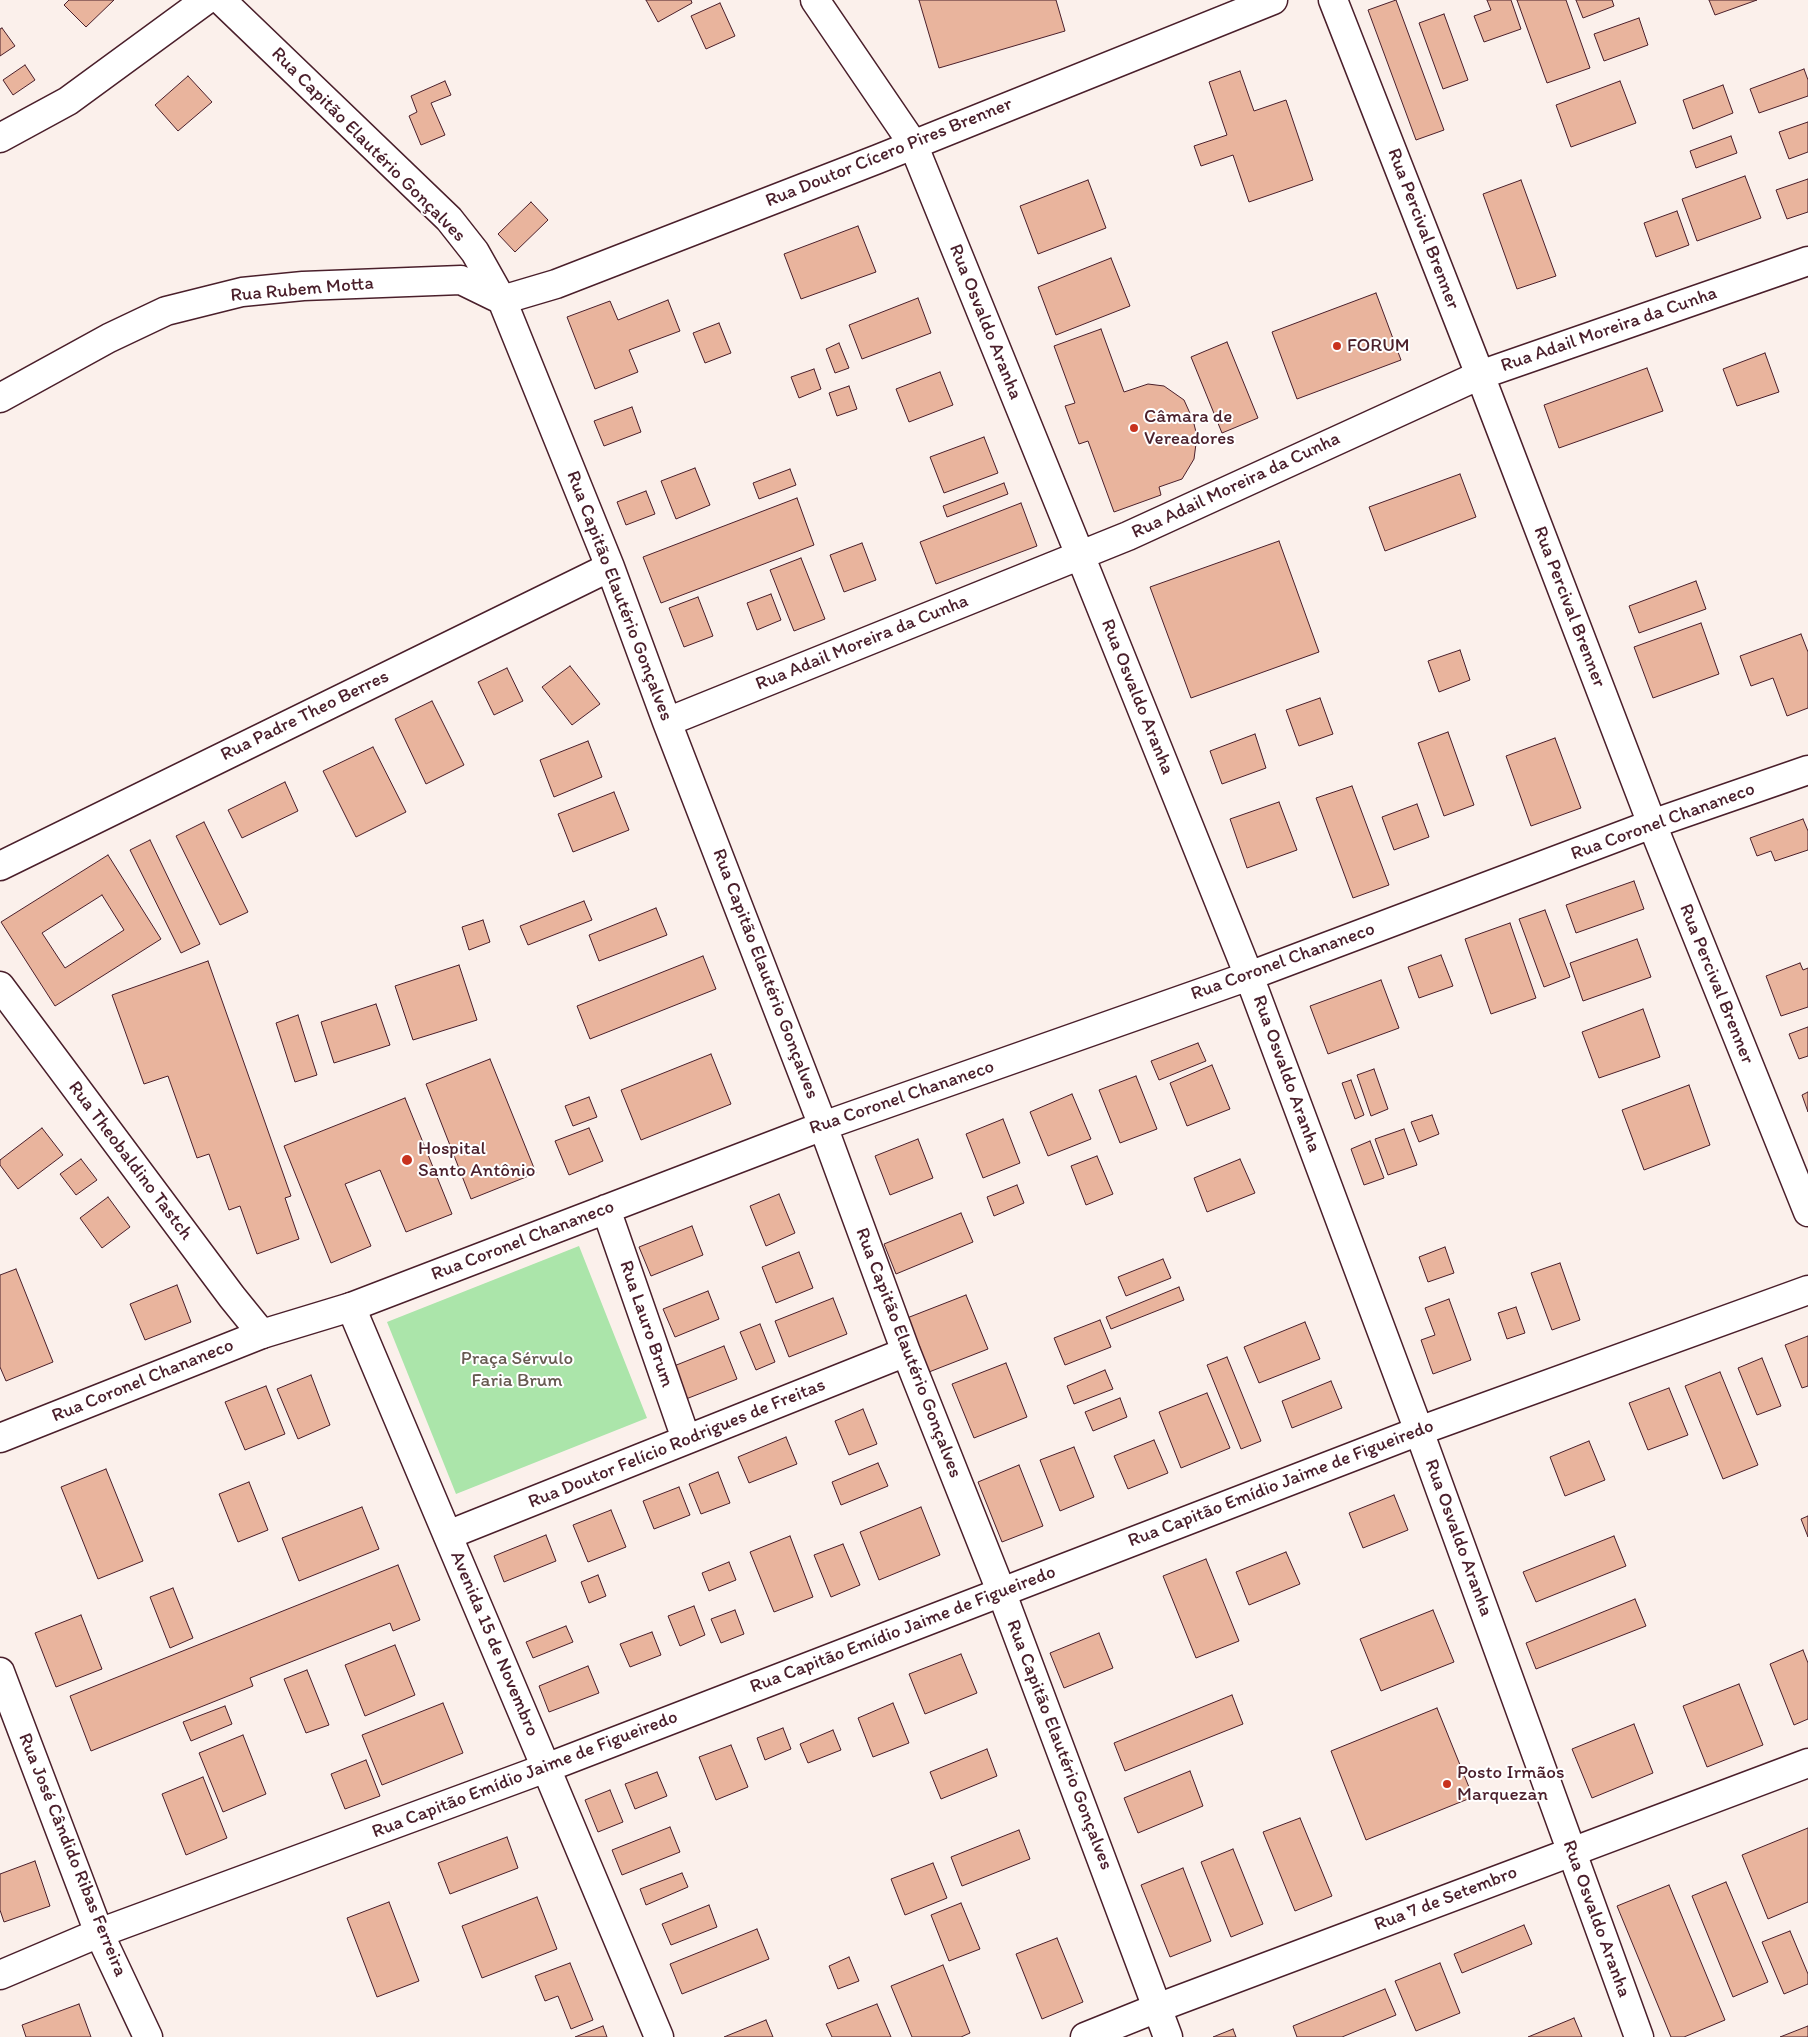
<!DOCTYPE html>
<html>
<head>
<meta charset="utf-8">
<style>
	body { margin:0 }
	canvas { display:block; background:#fbf0eb }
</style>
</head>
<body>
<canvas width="1808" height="2037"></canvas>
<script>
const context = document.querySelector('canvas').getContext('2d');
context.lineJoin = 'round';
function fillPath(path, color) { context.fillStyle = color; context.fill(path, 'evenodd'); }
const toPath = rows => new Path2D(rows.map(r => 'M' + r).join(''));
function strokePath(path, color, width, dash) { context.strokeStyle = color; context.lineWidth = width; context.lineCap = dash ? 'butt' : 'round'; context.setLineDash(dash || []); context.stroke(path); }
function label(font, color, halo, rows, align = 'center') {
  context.font = font + ' Itim,sans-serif'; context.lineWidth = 4; context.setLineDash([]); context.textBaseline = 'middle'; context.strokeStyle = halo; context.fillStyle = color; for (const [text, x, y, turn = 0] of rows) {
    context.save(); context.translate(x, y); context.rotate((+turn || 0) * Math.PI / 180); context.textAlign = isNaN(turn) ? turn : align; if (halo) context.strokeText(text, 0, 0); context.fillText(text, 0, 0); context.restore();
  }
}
fillPath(toPath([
	[579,1246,647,1418,456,1494,387,1322]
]), '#abe5aa');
const building = toPath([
	[69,0,114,0,86,27,64,5,69,0],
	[646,0,691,0,692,3,658,22,646,0],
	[919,0,1056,0,1065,31,939,68,919,0],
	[1396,0,1444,130,1416,140,1368,10,1396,0],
	[1487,0,1511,0,1521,29,1484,42,1474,16,1491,10,1487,0],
	[1517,0,1566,0,1590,68,1547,83,1517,0],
	[1576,0,1612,0,1614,6,1583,18,1576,0],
	[1709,0,1757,0,1715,15,1709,0],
	[720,3,735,36,706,49,691,16,720,3],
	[1444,14,1468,80,1443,89,1419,23,1444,14],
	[1639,18,1648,45,1604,61,1594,34,1639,18],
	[2,28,15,46,0,56,0,29,2,28],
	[25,65,35,80,13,95,3,80,25,65],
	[1804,69,1808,80,1808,96,1759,113,1750,89,1804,69],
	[1240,71,1254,111,1286,100,1313,180,1249,202,1233,155,1201,166,1194,146,1227,135,1209,82,1240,71],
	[188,76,212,102,178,131,155,105,188,76],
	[445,81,451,95,431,103,445,135,421,145,409,116,417,112,411,96,445,81],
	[1620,81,1636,123,1571,147,1556,105,1620,81],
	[1723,85,1733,113,1693,129,1683,100,1723,85],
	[1808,122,1808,152,1789,159,1779,132,1808,122],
	[1731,136,1737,153,1696,168,1690,151,1731,136],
	[1745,176,1761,218,1697,241,1682,199,1745,176],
	[1808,179,1808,212,1787,219,1776,190,1808,179],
	[1088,180,1106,228,1038,254,1020,206,1088,180],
	[1521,180,1556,276,1517,289,1483,194,1521,180],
	[531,202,548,220,515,252,498,234,531,202],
	[1677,211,1689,245,1656,257,1644,223,1677,211],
	[858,226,876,272,801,299,784,254,858,226],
	[1111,258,1130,306,1056,335,1038,287,1111,258],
	[1376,293,1401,360,1297,399,1272,332,1376,293],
	[918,298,931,333,862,359,849,325,918,298],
	[668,300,680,331,629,350,638,372,595,389,567,317,610,301,618,320,668,300],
	[719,323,731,353,705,363,693,333,719,323],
	[1101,329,1124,392,1148,384,1164,386,1184,400,1193,420,1197,436,1194,459,1182,479,1159,487,1161,495,1114,512,1088,441,1079,444,1065,406,1075,403,1054,346,1101,329],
	[1227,342,1258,418,1222,433,1191,357,1227,342],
	[839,343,849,368,835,373,826,349,839,343],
	[1765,353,1779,392,1737,406,1723,369,1765,353],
	[1647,368,1663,411,1559,448,1544,405,1647,368],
	[814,369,821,389,799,398,791,377,814,369],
	[940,372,953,405,909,422,896,389,940,372],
	[849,386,857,409,837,416,829,393,849,386],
	[632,407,641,432,604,446,594,421,632,407],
	[984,437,998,473,944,493,930,457,984,437],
	[695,468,710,505,676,519,661,481,695,468],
	[790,469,796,485,759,499,753,483,790,469],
	[1460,474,1476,517,1385,551,1369,507,1460,474],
	[1004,483,1008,494,947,517,943,506,1004,483],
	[646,491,655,514,626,525,617,502,646,491],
	[797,498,814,545,661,603,643,557,797,498],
	[1021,503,1037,546,936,584,920,542,1021,503],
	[1279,541,1319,652,1191,698,1150,587,1279,541],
	[862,543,876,580,844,592,830,555,862,543],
	[801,558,825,619,794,631,770,570,801,558],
	[1696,581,1706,609,1639,633,1629,606,1696,581],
	[771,594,781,620,757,630,747,603,771,594],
	[698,597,713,636,684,647,669,608,698,597],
	[1701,623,1719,674,1653,698,1634,647,1701,623],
	[1801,634,1808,652,1808,708,1787,716,1773,678,1751,686,1740,656,1801,634],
	[1460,650,1470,680,1439,692,1428,661,1460,650],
	[570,666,600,704,572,725,542,687,570,666],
	[507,668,523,701,494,715,478,682,507,668],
	[1320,698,1333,734,1299,746,1286,710,1320,698],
	[432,701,464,765,426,784,395,719,432,701],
	[1448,732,1474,805,1444,816,1418,743,1448,732],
	[1255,734,1266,768,1222,784,1210,751,1255,734],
	[1555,738,1581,808,1531,826,1506,756,1555,738],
	[588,741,602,777,554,797,540,760,588,741],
	[373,747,406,812,356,837,323,771,373,747],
	[285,782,298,811,242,838,228,810,285,782],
	[1352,786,1389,885,1353,898,1316,798,1352,786],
	[614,792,629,830,573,852,558,814,614,792],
	[1279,802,1297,850,1247,868,1230,819,1279,802],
	[1417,804,1429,837,1394,850,1382,817,1417,804],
	[1803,819,1808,831,1808,850,1775,861,1771,851,1757,856,1750,838,1803,819],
	[204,822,248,912,220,925,176,836,204,822],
	[150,840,200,944,181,953,130,850,150,840],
	[108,855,161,939,55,1006,1,922,108,855],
	[102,895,124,930,65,968,42,933,102,895],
	[1634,881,1644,909,1576,933,1566,905,1634,881],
	[584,901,592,920,528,945,520,926,584,901],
	[656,908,667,935,599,961,589,935,656,908],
	[1545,910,1570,977,1544,987,1519,919,1545,910],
	[483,920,490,942,469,950,462,927,483,920],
	[1510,923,1536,998,1491,1014,1465,939,1510,923],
	[1637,939,1651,977,1583,1001,1570,963,1637,939],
	[1441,955,1453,986,1419,998,1408,967,1441,955],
	[703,956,716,989,590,1039,577,1006,703,956],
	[208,961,291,1196,285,1198,299,1239,257,1254,240,1206,229,1210,209,1154,197,1158,168,1076,144,1084,112,995,208,961],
	[1800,963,1803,970,1808,968,1808,1007,1781,1016,1766,976,1800,963],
	[459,965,477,1020,413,1040,395,986,459,965],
	[1381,980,1399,1028,1328,1054,1310,1006,1381,980],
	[376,1004,390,1045,334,1063,321,1022,376,1004],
	[1643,1009,1660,1057,1599,1078,1582,1032,1643,1009],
	[298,1015,317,1075,295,1082,276,1023,298,1015],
	[1808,1027,1808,1056,1799,1059,1789,1034,1808,1027],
	[1198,1043,1206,1061,1159,1080,1151,1061,1198,1043],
	[711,1054,731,1104,641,1140,621,1090,711,1054],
	[490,1059,536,1173,471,1199,426,1084,490,1059],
	[1212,1065,1230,1109,1187,1126,1170,1083,1212,1065],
	[1374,1069,1388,1109,1371,1116,1357,1075,1374,1069],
	[1136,1076,1157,1129,1120,1143,1099,1090,1136,1076],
	[1351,1080,1364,1115,1355,1119,1342,1083,1351,1080],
	[1689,1085,1710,1145,1644,1170,1622,1110,1689,1085],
	[1808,1092,1808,1112,1802,1095,1808,1092],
	[1072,1094,1091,1139,1048,1156,1030,1112,1072,1094],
	[589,1097,597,1117,573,1126,565,1106,589,1097],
	[405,1098,452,1214,406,1232,380,1170,345,1184,371,1246,331,1263,284,1146,405,1098],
	[1432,1115,1439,1134,1419,1142,1411,1122,1432,1115],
	[1003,1119,1020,1163,983,1178,966,1134,1003,1119],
	[42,1128,63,1155,18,1189,0,1165,0,1160,42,1128],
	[589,1128,603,1161,569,1175,555,1141,589,1128],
	[1404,1129,1417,1165,1388,1175,1375,1139,1404,1129],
	[918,1139,933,1178,890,1195,875,1156,918,1139],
	[1370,1141,1384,1178,1364,1185,1351,1149,1370,1141],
	[1097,1156,1113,1194,1086,1205,1071,1166,1097,1156],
	[81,1159,97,1180,76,1195,60,1174,81,1159],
	[1240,1159,1255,1193,1207,1212,1194,1178,1240,1159],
	[1017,1185,1024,1203,994,1216,987,1197,1017,1185],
	[779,1194,795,1233,766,1246,750,1206,779,1194],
	[108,1197,130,1227,102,1248,80,1218,108,1197],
	[961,1213,973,1242,896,1274,884,1244,961,1213],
	[692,1226,703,1255,651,1276,639,1247,692,1226],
	[1445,1247,1454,1273,1428,1282,1419,1257,1445,1247],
	[799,1252,813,1288,776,1303,762,1267,799,1252],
	[1163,1259,1171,1278,1126,1296,1118,1277,1163,1259],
	[1560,1263,1580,1320,1552,1330,1531,1273,1560,1263],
	[16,1269,53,1362,6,1381,0,1367,0,1275,16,1269],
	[177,1285,191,1322,145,1340,130,1304,177,1285],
	[1179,1287,1184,1300,1111,1329,1106,1317,1179,1287],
	[708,1291,719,1319,675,1337,663,1309,708,1291],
	[966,1295,988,1349,929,1372,907,1318,966,1295],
	[833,1298,847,1334,789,1357,775,1321,833,1298],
	[1449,1299,1471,1360,1433,1374,1421,1340,1435,1335,1425,1308,1449,1299],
	[1516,1307,1525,1333,1507,1339,1498,1313,1516,1307],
	[1100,1320,1111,1347,1065,1365,1054,1338,1100,1320],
	[1305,1322,1320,1359,1259,1383,1244,1347,1305,1322],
	[760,1324,775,1362,756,1370,740,1332,760,1324],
	[1808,1336,1808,1386,1802,1388,1785,1345,1808,1336],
	[724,1346,737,1379,686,1399,674,1366,724,1346],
	[1227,1357,1261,1441,1241,1449,1207,1365,1227,1357],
	[1762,1358,1781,1406,1757,1415,1738,1368,1762,1358],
	[1006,1363,1027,1417,974,1438,952,1384,1006,1363],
	[1105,1370,1113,1389,1074,1404,1067,1386,1105,1370],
	[1720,1372,1758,1465,1723,1479,1685,1386,1720,1372],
	[311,1375,330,1425,298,1439,277,1389,311,1375],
	[1331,1381,1342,1408,1292,1428,1282,1401,1331,1381],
	[266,1386,285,1434,245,1450,225,1402,266,1386],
	[1669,1388,1688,1435,1648,1450,1629,1403,1669,1388],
	[1207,1393,1230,1448,1181,1468,1159,1412,1207,1393],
	[1120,1398,1127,1417,1093,1431,1085,1412,1120,1398],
	[863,1409,877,1444,849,1455,835,1421,863,1409],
	[786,1437,797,1464,749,1483,738,1457,786,1437],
	[1154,1440,1168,1473,1128,1489,1114,1456,1154,1440],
	[1589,1441,1605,1480,1565,1496,1550,1457,1589,1441],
	[1074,1447,1094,1497,1060,1511,1040,1460,1074,1447],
	[878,1463,888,1486,841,1505,832,1482,878,1463],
	[1019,1465,1043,1526,1002,1542,978,1482,1019,1465],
	[106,1469,143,1561,98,1579,61,1487,106,1469],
	[718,1472,730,1503,701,1514,689,1484,718,1472],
	[249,1482,268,1530,238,1542,219,1494,249,1482],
	[679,1487,690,1515,654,1529,643,1501,679,1487],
	[1394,1495,1408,1530,1363,1548,1349,1513,1394,1495],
	[362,1507,379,1549,299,1581,282,1538,362,1507],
	[921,1507,940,1555,879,1580,860,1532,921,1507],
	[611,1510,626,1547,588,1562,573,1525,611,1510],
	[1808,1516,1808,1537,1801,1519,1808,1516],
	[546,1535,556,1561,504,1582,494,1556,546,1535],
	[790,1536,813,1597,774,1612,750,1552,790,1536],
	[1614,1536,1626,1566,1536,1602,1523,1572,1614,1536],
	[843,1544,860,1585,831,1597,814,1555,843,1544],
	[1286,1552,1300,1584,1249,1605,1236,1572,1286,1552],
	[1206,1559,1239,1641,1196,1658,1163,1576,1206,1559],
	[729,1562,736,1580,709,1591,702,1573,729,1562],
	[398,1565,420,1620,393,1631,390,1623,250,1678,253,1686,91,1751,70,1696,398,1565],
	[598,1575,606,1596,589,1603,581,1582,598,1575],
	[173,1588,193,1638,170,1648,150,1597,173,1588],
	[1635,1599,1646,1626,1536,1669,1526,1643,1635,1599],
	[694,1606,705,1635,680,1646,668,1616,694,1606],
	[735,1610,744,1634,721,1643,711,1619,735,1610],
	[1433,1610,1454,1662,1381,1691,1360,1639,1433,1610],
	[81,1615,102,1669,56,1687,35,1633,81,1615],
	[566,1626,573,1642,533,1658,526,1642,566,1626],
	[652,1632,661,1655,630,1667,620,1644,652,1632],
	[1099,1633,1113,1668,1064,1688,1050,1653,1099,1633],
	[395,1645,415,1695,365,1716,345,1665,395,1645],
	[1803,1650,1808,1663,1808,1719,1794,1725,1770,1664,1803,1650],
	[961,1654,977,1693,925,1714,909,1674,961,1654],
	[588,1666,599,1693,549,1712,539,1686,588,1666],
	[307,1670,329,1725,306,1733,284,1679,307,1670],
	[1739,1684,1763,1745,1707,1767,1683,1706,1739,1684],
	[1232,1695,1243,1724,1125,1771,1114,1743,1232,1695],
	[443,1703,463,1753,382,1785,362,1735,443,1703],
	[893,1703,909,1743,873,1757,858,1718,893,1703],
	[225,1706,232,1724,191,1741,183,1722,225,1706],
	[1437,1708,1473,1797,1366,1840,1331,1751,1437,1708],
	[1634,1724,1653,1773,1592,1798,1572,1749,1634,1724],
	[783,1728,791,1749,765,1760,757,1738,783,1728],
	[833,1730,841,1750,808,1763,800,1744,833,1730],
	[243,1735,266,1794,223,1812,199,1753,243,1735],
	[731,1745,748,1787,716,1800,699,1757,731,1745],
	[987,1749,997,1776,941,1799,930,1772,987,1749],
	[366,1760,380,1796,345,1809,331,1774,366,1760],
	[1190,1771,1203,1806,1138,1833,1124,1798,1190,1771],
	[657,1772,667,1796,635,1809,625,1784,657,1772],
	[203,1777,227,1838,186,1855,162,1794,203,1777],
	[610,1790,623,1822,598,1832,585,1800,610,1790],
	[1300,1818,1332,1896,1295,1911,1263,1832,1300,1818],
	[670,1827,680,1852,622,1875,612,1850,670,1827],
	[1808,1828,1808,1902,1768,1919,1742,1855,1808,1828],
	[1019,1830,1030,1859,962,1886,951,1857,1019,1830],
	[507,1837,518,1868,450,1894,438,1863,507,1837],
	[1233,1849,1263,1924,1231,1937,1201,1862,1233,1849],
	[35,1861,50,1906,4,1922,0,1910,0,1874,35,1861],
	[933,1863,947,1898,905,1915,891,1879,933,1863],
	[1183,1868,1211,1941,1170,1957,1141,1885,1183,1868],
	[682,1873,688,1887,646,1905,640,1889,682,1873],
	[1726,1882,1768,1982,1733,1997,1692,1896,1726,1882],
	[1669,1885,1725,2020,1684,2037,1671,2037,1617,1906,1669,1885],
	[537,1897,557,1949,482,1978,462,1926,537,1897],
	[389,1902,419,1981,377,1997,347,1918,389,1902],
	[961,1903,980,1949,949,1961,931,1915,961,1903],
	[709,1905,717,1927,671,1945,662,1924,709,1905],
	[1524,1925,1532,1944,1462,1973,1454,1954,1524,1925],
	[757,1929,769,1959,682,1994,670,1964,757,1929],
	[1790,1931,1808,1974,1808,1984,1784,1994,1762,1942,1790,1931],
	[1057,1938,1083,2002,1042,2019,1016,1954,1057,1938],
	[849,1957,859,1981,838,1989,829,1966,849,1957],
	[570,1963,593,2020,571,2029,558,1996,545,2001,535,1976,570,1963],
	[1440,1963,1460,2013,1416,2031,1395,1981,1440,1963],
	[943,1965,970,2033,961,2037,912,2037,891,1986,943,1965],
	[1385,1989,1396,2015,1342,2037,1297,2037,1293,2026,1385,1989],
	[79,2004,91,2037,26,2037,22,2025,79,2004],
	[877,2004,891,2037,832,2037,826,2024,877,2004],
	[1574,2018,1582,2037,1528,2037,1574,2018],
	[766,2020,773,2037,724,2037,766,2020],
	[603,2026,607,2037,575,2037,603,2026],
	[1808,2026,1808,2037,1780,2037,1808,2026],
	[1233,2029,1236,2037,1213,2037,1233,2029]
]);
fillPath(building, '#e9b49d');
strokePath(building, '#4a1f2b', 1);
const minor = toPath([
	[221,0,449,219,475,252,502,300,610,567,667,722,823,1126,906,1352,1001,1591,1168,2037],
	[815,0,913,144,1080,555,1249,976,1419,1431,1639,2037],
	[1333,0,1480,375,1652,824,1808,1212],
	[0,138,68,101,206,0],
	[502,300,556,284,878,159,1273,0],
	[0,398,109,338,166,311,242,292,303,286,461,280,502,300],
	[667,722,1128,536,1480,375,1808,261],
	[0,866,610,567],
	[606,1209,686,1439],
	[351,1307,823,1126,1249,976,1652,824,1808,770],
	[0,1438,262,1334],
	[448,1535,906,1352],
	[0,1672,99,1933,148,2037],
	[0,1975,99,1933,546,1768]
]);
const tertiary = toPath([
	[0,986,232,1297,262,1334,351,1307,546,1768]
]);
const secondary = toPath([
	[659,2037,546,1768,1419,1431,1808,1290],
	[1085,2037,1157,2008,1808,1763]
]);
strokePath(minor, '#4a1f2b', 31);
strokePath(tertiary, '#4a1f2b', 31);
strokePath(secondary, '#4a1f2b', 31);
strokePath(minor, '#fff', 28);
strokePath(tertiary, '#fff', 28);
strokePath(secondary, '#fff', 28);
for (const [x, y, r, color] of [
	[1337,346,5,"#c8321e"],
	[1134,428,5,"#c8321e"],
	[407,1160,6,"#c8321e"],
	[1447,1784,5,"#c8321e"]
]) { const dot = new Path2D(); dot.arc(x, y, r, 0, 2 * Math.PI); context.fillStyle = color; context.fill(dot); strokePath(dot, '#fff', 2); }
label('19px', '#4a1f2b', '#fff', [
	["Rua Capitão Elautério Gonçalves",368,145,45],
	["Rua Doutor Cícero Pires Brenner",889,153,-22],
	["Rua Percival Brenner",1423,229,69],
	["Rua Rubem Motta",302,290,-5],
	["Rua Osvaldo Aranha",985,322,68],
	["Rua Adail Moreira da Cunha",1609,330,-19],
	["Rua Adail Moreira da Cunha",1236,486,-25],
	["Rua Capitão Elautério Gonçalves",619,596,69],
	["Rua Percival Brenner",1569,607,69],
	["Rua Adail Moreira da Cunha",862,643,-22],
	["Rua Osvaldo Aranha",1137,697,68],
	["Rua Padre Theo Berres",305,716,-26],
	["Rua Coronel Chananeco",1663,822,-20],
	["Rua Coronel Chananeco",1283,962,-20],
	["Rua Capitão Elautério Gonçalves",765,974,69],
	["Rua Percival Brenner",1716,984,68],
	["Rua Osvaldo Aranha",1286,1074,70],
	["Rua Coronel Chananeco",902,1098,-19],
	["Rua Theobaldino Tastch",130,1161,53],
	["Rua Coronel Chananeco",523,1241,-21],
	["Rua Lauro Brum",646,1324,71],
	["Rua Capitão Elautério Gonçalves",908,1353,69],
	["Rua Coronel Chananeco",143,1381,-22],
	["Rua Doutor Felício Rodrigues de Freitas",677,1444,-22],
	["Rua Capitão Emídio Jaime de Figueiredo",1281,1484,-21],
	["Rua Osvaldo Aranha",1458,1538,70],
	["Rua Capitão Emídio Jaime de Figueiredo",903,1630,-21],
	["Avenida 15 de Novembro",494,1644,67],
	["Rua Capitão Elautério Gonçalves",1059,1745,69],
	["Rua Capitão Emídio Jaime de Figueiredo",525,1775,-21],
	["Rua José Cândido Ribas Ferreira",72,1855,68],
	["Rua 7 de Setembro",1446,1899,-21],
	["Rua Osvaldo Aranha",1596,1919,70]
]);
label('19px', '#4a1f2b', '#fff', [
	["FORUM",1347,346],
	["Câmara de",1144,417],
	["Vereadores",1144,439],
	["Hospital",418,1149],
	["Santo Antônio",418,1171],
	["Posto Irmãos",1457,1773],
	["Marquezan",1457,1795]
], 'left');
label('19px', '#675a51', '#fff', [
	["Praça Sérvulo",517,1359],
	["Faria Brum",517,1381]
]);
</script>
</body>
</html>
